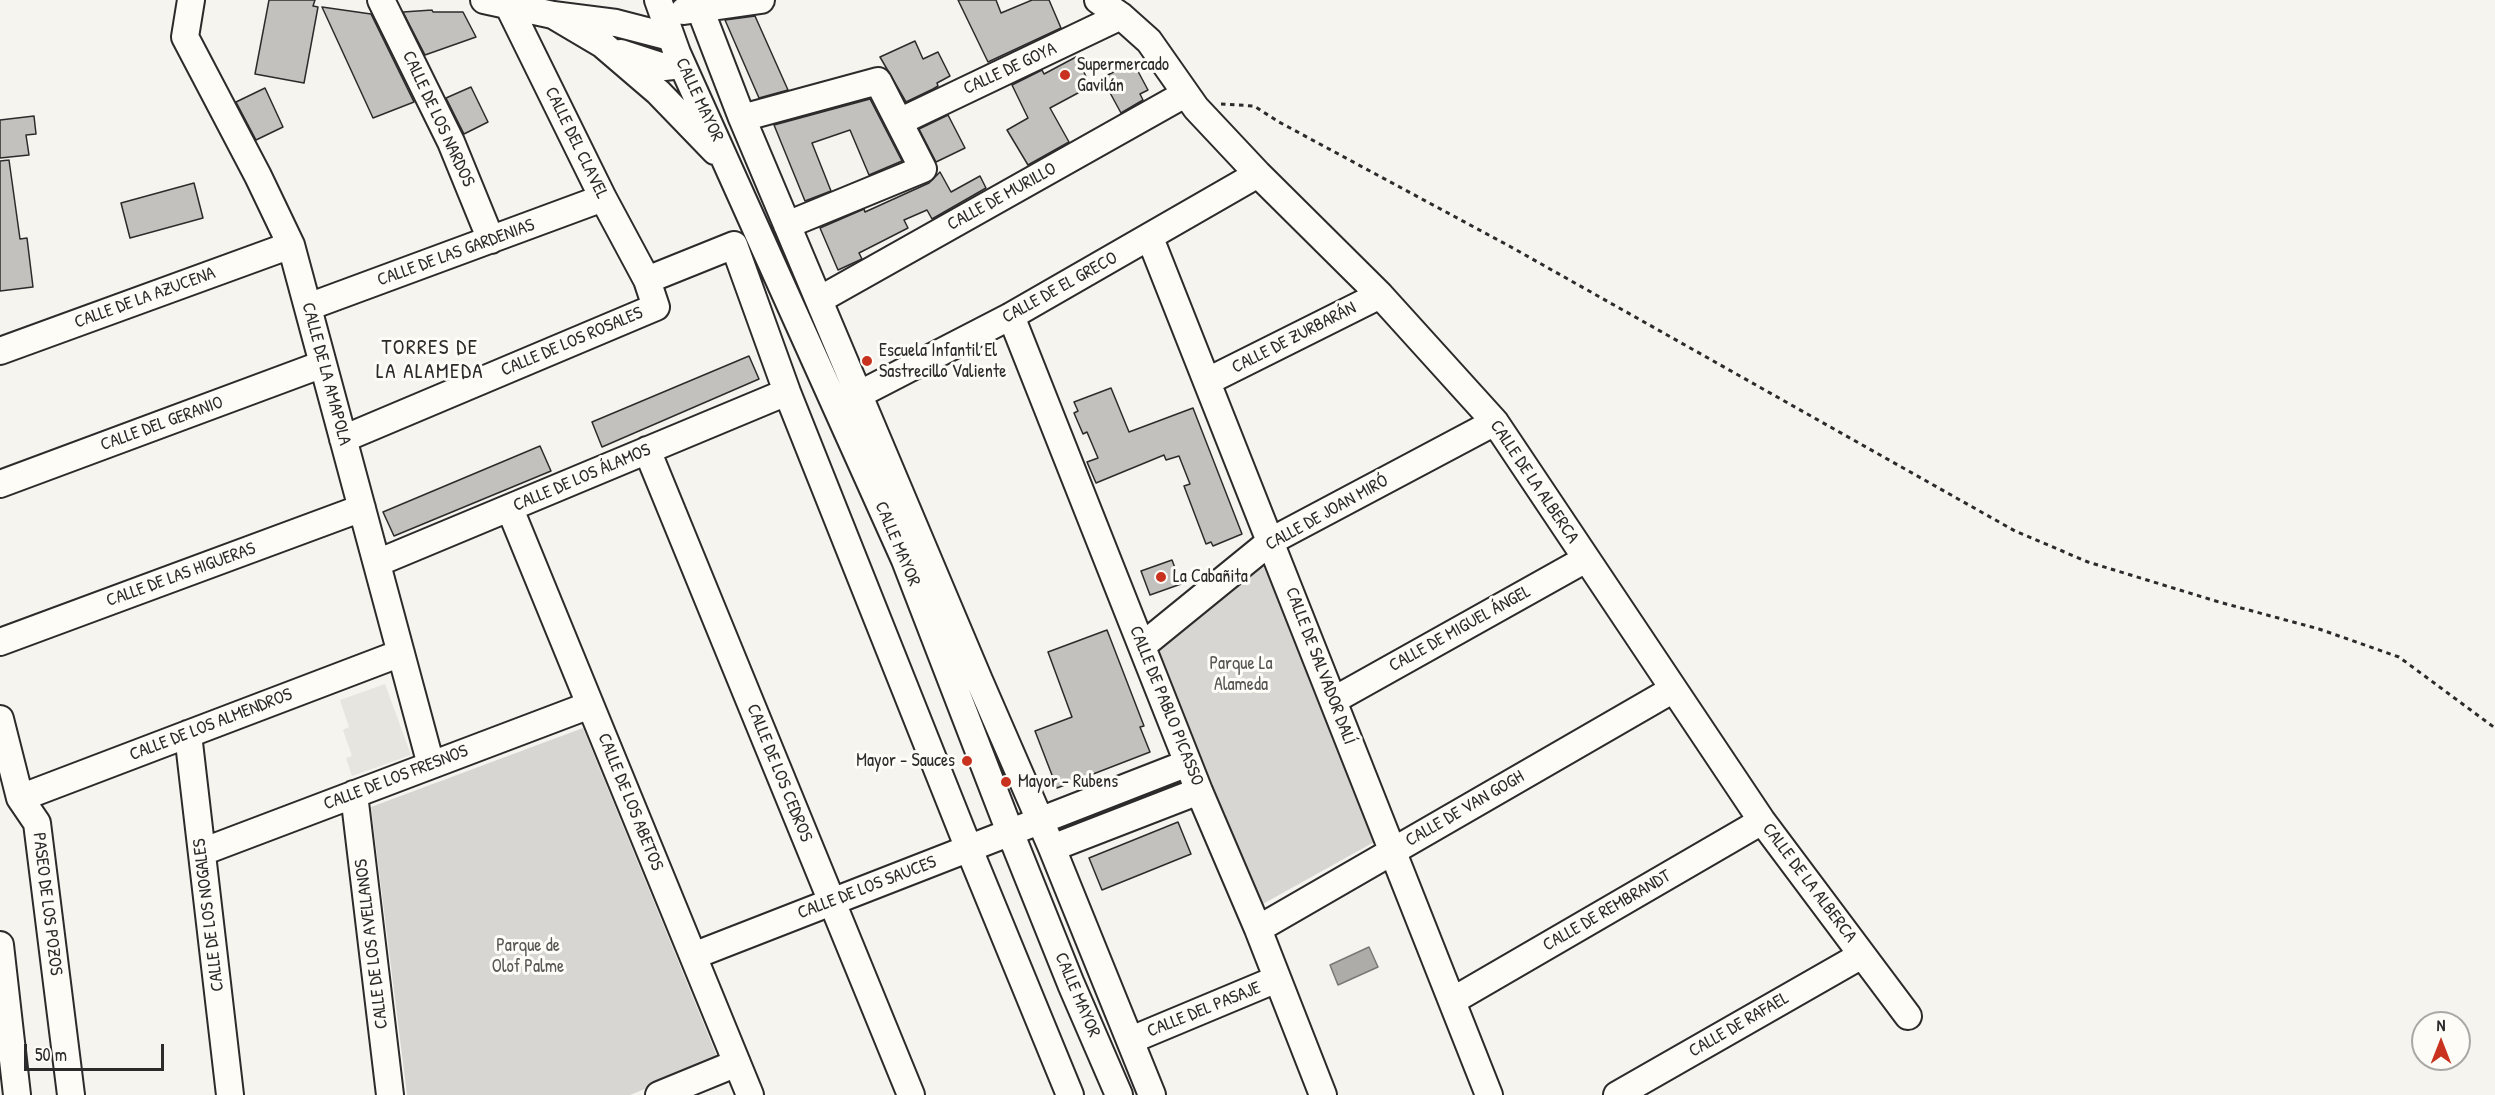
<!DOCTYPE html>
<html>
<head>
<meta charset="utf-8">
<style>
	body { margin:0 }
	#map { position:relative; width:2495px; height:1095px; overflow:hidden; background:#f5f4ef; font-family:"Patrick Hand",sans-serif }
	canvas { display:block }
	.north { position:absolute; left:2411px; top:1011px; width:60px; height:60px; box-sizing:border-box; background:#fdfcf7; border:2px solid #a9a8a5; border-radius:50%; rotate:0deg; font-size:16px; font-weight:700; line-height:24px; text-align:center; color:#2b2b2b }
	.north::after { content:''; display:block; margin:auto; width:21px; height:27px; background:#c8321e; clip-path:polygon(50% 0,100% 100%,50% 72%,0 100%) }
	.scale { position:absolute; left:24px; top:1044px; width:140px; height:27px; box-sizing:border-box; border:3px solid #2b2b2b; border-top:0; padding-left:8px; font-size:18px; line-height:21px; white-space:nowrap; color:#2b2b2b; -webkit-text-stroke:4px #fdfcf7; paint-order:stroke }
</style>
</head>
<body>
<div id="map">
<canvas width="2495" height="1095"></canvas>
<div class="north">N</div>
<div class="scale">50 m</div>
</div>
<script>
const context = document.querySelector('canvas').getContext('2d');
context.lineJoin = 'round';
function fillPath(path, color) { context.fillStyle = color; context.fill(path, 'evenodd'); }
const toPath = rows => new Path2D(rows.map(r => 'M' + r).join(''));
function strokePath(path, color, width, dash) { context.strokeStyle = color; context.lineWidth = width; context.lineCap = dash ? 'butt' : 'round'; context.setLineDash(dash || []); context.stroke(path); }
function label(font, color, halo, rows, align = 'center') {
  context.font = font + ' "Patrick Hand",sans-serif'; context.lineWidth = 6; context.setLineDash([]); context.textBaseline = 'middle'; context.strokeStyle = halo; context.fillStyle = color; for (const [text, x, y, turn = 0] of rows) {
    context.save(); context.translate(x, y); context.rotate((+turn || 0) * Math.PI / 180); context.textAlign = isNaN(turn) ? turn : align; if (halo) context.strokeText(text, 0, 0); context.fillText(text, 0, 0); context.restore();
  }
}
fillPath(toPath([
	[385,684,411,755,352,776,346,758,352,756,343,730,349,727,340,700]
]), '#e6e5e0');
fillPath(toPath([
	[1268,556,1376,841,1261,905,1157,649],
	[583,728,718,1059,630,1095,407,1095,371,807]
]), '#d7d6d2');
const water = toPath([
	[1369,947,1378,967,1338,985,1330,965,1369,947]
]);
fillPath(water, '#adaca9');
strokePath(water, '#797877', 1.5);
const building = toPath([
	[269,0,315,0,313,6,318,7,304,83,255,74,269,0],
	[958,0,996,0,1001,13,1032,0,1049,0,1061,28,988,62,958,0],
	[322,7,371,14,414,102,373,118,322,7],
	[432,10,433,12,463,12,476,37,425,55,403,12,432,10],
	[755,16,788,90,759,98,725,20,755,16],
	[915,41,923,59,938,52,950,76,937,83,938,86,933,89,906,102,880,57,915,41],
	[1076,57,1091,86,1050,108,1069,142,1028,165,1007,130,1028,118,1012,85,1042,70,1044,74,1076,57],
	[1133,62,1148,90,1140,94,1143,100,1121,113,1102,78,1133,62],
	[471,87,488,122,464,134,446,98,471,87],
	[265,88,283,127,256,140,236,102,265,88],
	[870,99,902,161,869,175,850,130,812,143,831,191,805,201,774,125,870,99],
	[948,115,965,148,936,162,919,129,948,115],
	[34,116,36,134,26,135,29,155,0,158,0,120,34,116],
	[9,160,20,239,27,238,33,287,0,291,0,161,9,160],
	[940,172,951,192,980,176,986,188,932,219,927,210,904,220,908,228,859,253,862,259,838,270,820,228,864,209,865,212,929,183,940,172],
	[194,183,203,218,130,238,121,203,194,183],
	[749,356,759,379,602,447,592,422,749,356],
	[1111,388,1129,432,1193,408,1242,534,1213,546,1211,542,1206,544,1184,486,1190,484,1179,456,1166,460,1164,455,1096,483,1087,462,1098,458,1087,432,1083,434,1074,413,1078,411,1074,402,1111,388],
	[540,446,551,471,394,536,383,512,540,446],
	[1172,560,1181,584,1150,595,1141,571,1172,560],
	[1107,630,1144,726,1140,727,1150,752,1057,788,1035,731,1072,717,1048,652,1107,630],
	[1178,822,1191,854,1102,890,1089,858,1178,822]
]);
fillPath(building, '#c2c1be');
strokePath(building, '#2b2b2b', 1.5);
const minor = toPath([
	[191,0,185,37,258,176,291,245,431,765],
	[381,0,451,142,491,240],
	[484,0,553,15,616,23,670,37],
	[658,0,677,53,905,560,1010,832,1071,984,1119,1095],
	[1098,0,1121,16,1149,41,1196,108,1258,174,1380,295,1495,422,1762,821,1908,1016],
	[508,5,603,198,647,280],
	[700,9,742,118,979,680,1052,848,1152,1095],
	[684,11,761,0],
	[553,15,602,44,658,92,715,151],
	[621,53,664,67,682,65],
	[742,118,878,81,923,169,787,225],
	[899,122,1121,16],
	[1150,238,1489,1095],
	[819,300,1185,94],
	[308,307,603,198],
	[1011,316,1199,791,1258,929,1323,1095],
	[0,351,291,245],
	[1208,381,1380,295],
	[858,395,1011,316,1258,174],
	[343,439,656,307,647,280,734,245,787,392,969,849,1070,1095],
	[647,450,911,1095],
	[0,484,323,364],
	[510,509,750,1095],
	[377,563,787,392],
	[0,642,362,508],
	[1142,646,1271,541,1495,422],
	[1334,700,1586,559],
	[0,719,20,798,37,823,71,1095],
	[188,734,230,1095],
	[354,794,390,1095],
	[20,798,401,653],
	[1052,848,1199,791],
	[202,852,590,705],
	[1258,929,1672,690],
	[0,945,17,1095],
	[693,956,1188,763],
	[1452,1001,1762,821],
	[1131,1040,1277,979],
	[659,1095,737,1063],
	[1617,1095,1862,955]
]);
strokePath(minor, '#2b2b2b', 30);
strokePath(toPath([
	[1221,104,1254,106,1279,122,1511,247,2015,531,2088,562,2219,602,2319,629,2399,657,2495,728]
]), '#2b2b2b', 3, [4.5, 4.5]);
strokePath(minor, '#fdfcf7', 26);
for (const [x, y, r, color] of [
	[1065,75,6,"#c8321e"],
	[867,361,6,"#c8321e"],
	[1161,577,6,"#c8321e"],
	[967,761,6,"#c8321e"],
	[1006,782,6,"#c8321e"]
]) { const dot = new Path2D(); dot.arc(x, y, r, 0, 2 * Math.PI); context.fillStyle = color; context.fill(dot); strokePath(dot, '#fdfcf7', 2); }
label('18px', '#2b2b2b', '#fdfcf7', [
	["Supermercado",1077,65],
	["Gavilán",1077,86],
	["Escuela Infantil El",879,351],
	["Sastrecillo Valiente",879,372],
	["La Cabañita",1173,577],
	["Mayor - Sauces",955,761,"right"],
	["Mayor - Rubens",1018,782]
], 'left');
label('18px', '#2b2b2b', '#fdfcf7', [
	["CALLE DE GOYA",1010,69,-25],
	["CALLE MAYOR",699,100,65],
	["CALLE DE LOS NARDOS",438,119,65],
	["CALLE DEL CLAVEL",576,143,64],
	["CALLE DE MURILLO",1002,197,-29],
	["CALLE DE LAS GARDENIAS",456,253,-20],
	["CALLE DE EL GRECO",1060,288,-29],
	["CALLE DE LA AZUCENA",145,298,-20],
	["CALLE DE ZURBARÁN",1294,338,-27],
	["CALLE DE LOS ROSALES",572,342,-23],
	["CALLE DE LA AMAPOLA",326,374,75],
	["CALLE DEL GERANIO",162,424,-20],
	["CALLE DE LOS ÁLAMOS",582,478,-23],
	["CALLE DE LA ALBERCA",1534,482,56],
	["CALLE DE JOAN MIRÓ",1327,513,-29],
	["CALLE MAYOR",897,544,67],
	["CALLE DE LAS HIGUERAS",181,575,-20],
	["CALLE DE MIGUEL ÁNGEL",1460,629,-29],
	["CALLE DE SALVADOR DALÍ",1320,666,69],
	["CALLE DE PABLO PICASSO",1166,706,68],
	["CALLE DE LOS ALMENDROS",211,725,-21],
	["CALLE DE LOS CEDROS",779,773,68],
	["CALLE DE LOS FRESNOS",396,778,-21],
	["CALLE DE LOS ABETOS",630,802,68],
	["CALLE DE VAN GOGH",1465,809,-30],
	["CALLE DE LA ALBERCA",1809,883,53],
	["CALLE DE LOS SAUCES",867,888,-21],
	["PASEO DE LOS POZOS",47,904,83],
	["CALLE DE REMBRANDT",1607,911,-30],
	["CALLE DE LOS NOGALES",209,915,-97],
	["CALLE DE LOS AVELLANOS",372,944,-97],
	["CALLE MAYOR",1077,995,67],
	["CALLE DEL PASAJE",1204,1010,-22],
	["CALLE DE RAFAEL",1739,1025,-30]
]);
label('18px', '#565655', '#fdfcf7', [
	["Parque La",1241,664],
	["Alameda",1241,685],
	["Parque de",528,946],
	["Olof Palme",528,967]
]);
context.letterSpacing = '1.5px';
label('21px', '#2b2b2b', '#fdfcf7', [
	["TORRES DE",430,348],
	["LA ALAMEDA",430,372]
]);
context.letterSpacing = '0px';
</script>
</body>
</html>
